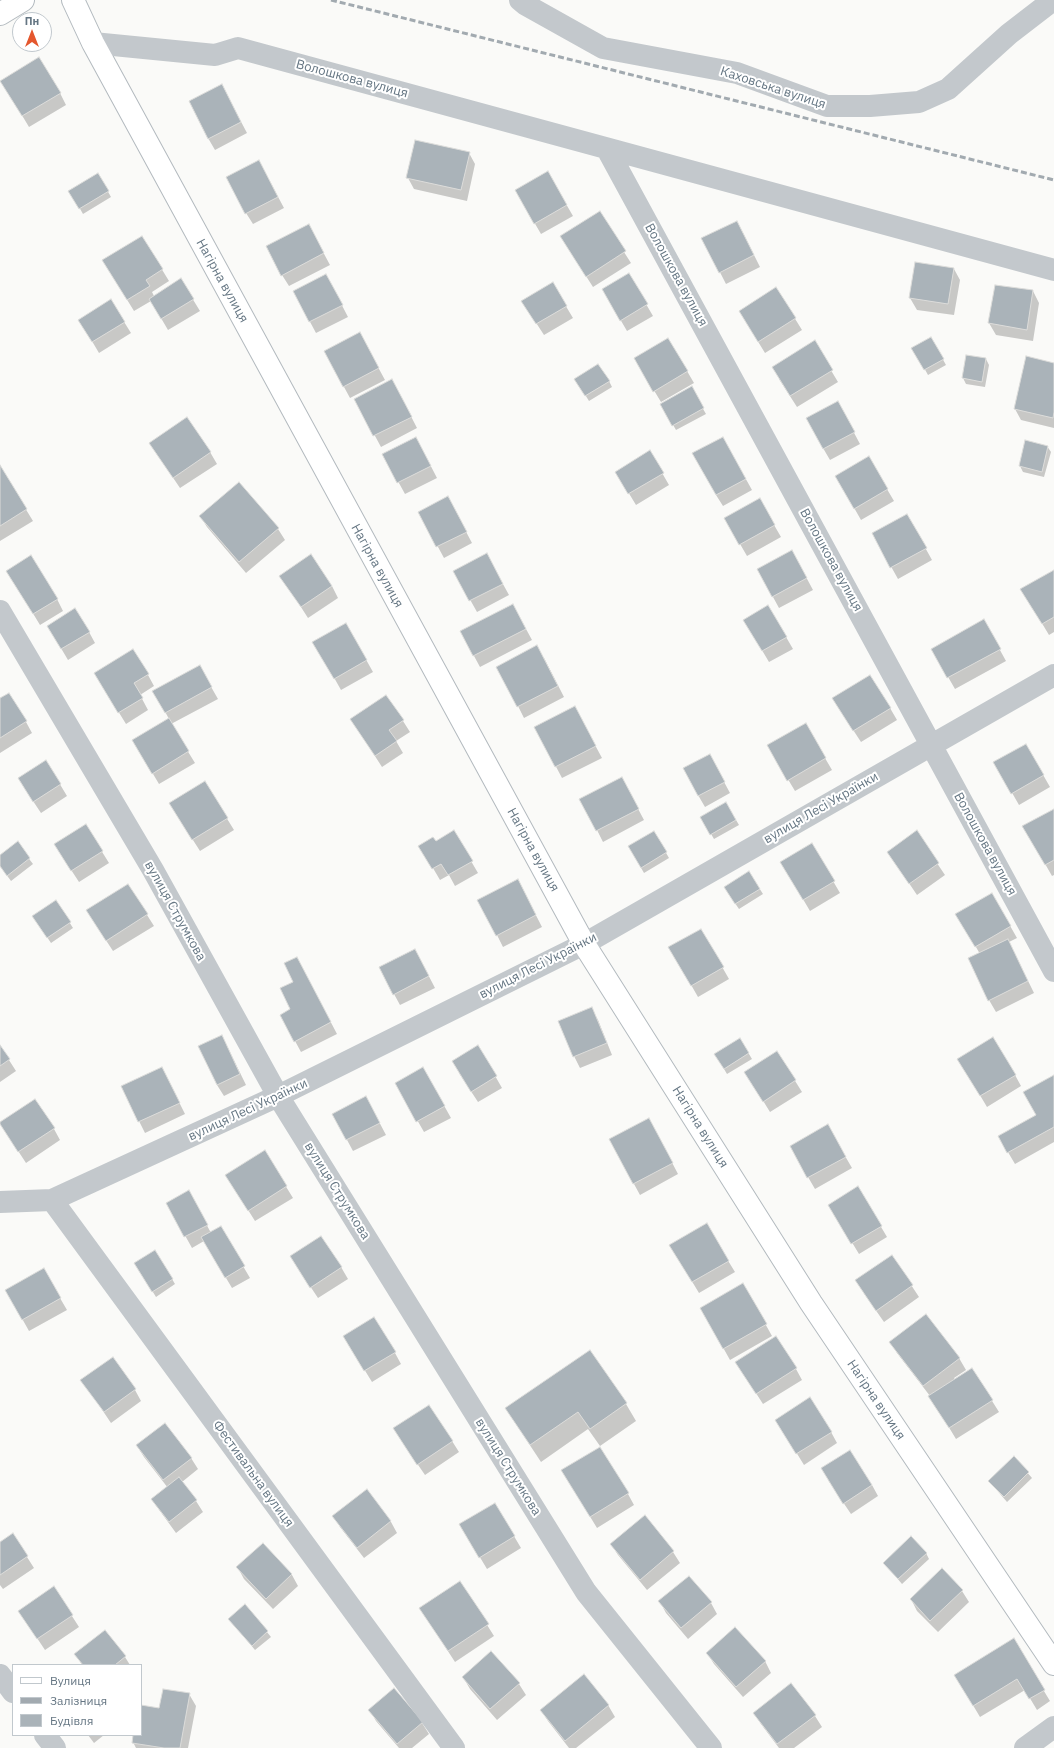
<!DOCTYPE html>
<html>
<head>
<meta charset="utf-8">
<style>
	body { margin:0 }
	#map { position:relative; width:1054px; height:1748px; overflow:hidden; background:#fafaf8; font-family:"IBM Plex Sans",sans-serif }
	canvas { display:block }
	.legend { position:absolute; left:12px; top:1664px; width:130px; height:72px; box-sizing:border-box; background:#fff; border:1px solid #c1c8cd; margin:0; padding:5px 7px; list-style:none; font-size:12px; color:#657683 }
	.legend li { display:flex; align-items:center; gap:8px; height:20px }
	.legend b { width:20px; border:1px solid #c1c8cd }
	.north { position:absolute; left:12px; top:12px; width:40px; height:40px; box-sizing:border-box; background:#fff; border:1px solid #c1c8cd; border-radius:50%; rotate:0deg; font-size:11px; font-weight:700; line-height:16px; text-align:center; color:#657683 }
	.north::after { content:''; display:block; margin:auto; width:14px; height:18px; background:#e4572e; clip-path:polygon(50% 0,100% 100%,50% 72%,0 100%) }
</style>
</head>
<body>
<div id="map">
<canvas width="1054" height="1748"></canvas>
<ul class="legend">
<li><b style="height:5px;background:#fff"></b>Вулиця</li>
<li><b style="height:5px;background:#a2aab0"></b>Залізниця</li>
<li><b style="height:11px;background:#aab3b9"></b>Будівля</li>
</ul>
<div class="north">Пн</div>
</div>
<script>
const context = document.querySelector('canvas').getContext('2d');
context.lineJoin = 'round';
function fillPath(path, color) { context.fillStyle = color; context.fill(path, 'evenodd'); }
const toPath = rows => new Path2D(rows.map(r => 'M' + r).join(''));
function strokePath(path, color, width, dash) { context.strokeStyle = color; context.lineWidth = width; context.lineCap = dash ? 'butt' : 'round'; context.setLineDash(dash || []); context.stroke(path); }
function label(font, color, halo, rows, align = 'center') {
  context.font = font + ' "IBM Plex Sans",sans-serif'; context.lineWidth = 4; context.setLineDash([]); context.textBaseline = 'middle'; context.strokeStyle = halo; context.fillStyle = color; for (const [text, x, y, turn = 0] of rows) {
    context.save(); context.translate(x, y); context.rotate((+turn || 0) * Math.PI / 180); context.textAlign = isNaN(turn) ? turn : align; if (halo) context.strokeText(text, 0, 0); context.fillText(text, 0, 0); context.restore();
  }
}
fillPath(toPath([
	[8,92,60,93,66,105,29,127],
	[228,97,247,133,215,150,208,138],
	[469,153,475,164,467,201,414,189,408,178],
	[259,161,284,208,253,224,246,213],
	[548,173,573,216,541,234,516,191],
	[98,174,111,197,83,214,70,191],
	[599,213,631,263,593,287,568,248],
	[743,233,760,267,726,284,703,239],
	[142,237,169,281,152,292,154,296,181,280,200,311,168,330,151,301,134,311,110,272],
	[315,237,330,265,289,286,282,275],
	[954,269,960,280,954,315,917,310,910,298],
	[629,275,653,316,627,331,603,290],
	[552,283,573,318,544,335,529,312],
	[332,286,348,317,316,333,294,292],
	[776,288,802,330,765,353,746,322],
	[1033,291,1039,303,1033,341,996,335,989,323],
	[111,301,131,333,99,353,86,331],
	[931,338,946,365,928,375,913,348],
	[814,342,838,382,797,407,779,379],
	[366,345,385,380,350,398,325,352],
	[967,356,986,359,989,365,985,387,966,384,963,378],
	[635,359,687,371,694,383,661,402],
	[1054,364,1054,428,1021,420,1015,409],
	[609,381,612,387,589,401,579,385],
	[691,388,706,414,676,430,661,404],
	[398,391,417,428,381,447,355,399],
	[844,414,860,444,830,460,823,448],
	[723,438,752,490,723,506,716,495],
	[1026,441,1047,446,1051,452,1044,477,1023,472,1020,466],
	[422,449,437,478,405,494,383,454],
	[210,452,217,464,180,488,157,454],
	[650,452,669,485,636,505,616,472],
	[868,457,894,501,861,520,836,476],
	[0,467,33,521,0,541],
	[239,483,278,529,285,540,246,573,207,527,200,516],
	[759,499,781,537,747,556,725,518],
	[454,509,472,543,444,558,419,512],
	[907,515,932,560,898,579,873,534],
	[798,562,813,590,779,608,773,597],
	[493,566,509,595,477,612,454,571],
	[1054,571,1054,632,1049,635,1022,590],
	[281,576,332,586,338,598,308,618],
	[14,582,57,599,63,611,40,625],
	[768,606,793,649,769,662,744,620],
	[519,616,532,640,480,667,461,632],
	[346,624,373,672,341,690,314,642],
	[89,632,95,643,68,660,55,638],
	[990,632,1006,661,955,689,932,649],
	[544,658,564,697,524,718,518,706],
	[148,675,154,686,140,695,148,710,126,724,102,685],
	[206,678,218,699,171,724,195,763,159,784,140,752,169,719,154,691],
	[0,699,26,722,32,733,0,753],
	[890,708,897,720,861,742,840,710],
	[351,719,403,721,410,732,396,741,403,753,382,767],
	[581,719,602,758,562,778,535,727],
	[805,724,832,770,795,791,768,746],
	[1026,745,1050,787,1019,805,995,763],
	[46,761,67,796,41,813,25,789],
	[716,767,730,793,705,807,698,795],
	[205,783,234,830,200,851,177,815],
	[628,790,644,820,603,842,597,830],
	[726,803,739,825,714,839,701,817],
	[1054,810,1054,875,1052,876,1024,827],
	[86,826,109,863,79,882,62,856],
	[454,832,478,873,455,886,449,875,440,880,420,846,435,843],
	[654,832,669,858,644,873,629,847],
	[916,832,945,875,917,895,888,852],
	[17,843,33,864,11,881,0,866,0,856],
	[812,845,840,893,810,911,781,862],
	[749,872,763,894,739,909,728,893],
	[128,885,154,926,113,951,94,922],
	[524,892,542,927,503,947,497,935],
	[992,894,1017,938,1009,942,1034,993,996,1012,989,1000,980,954,957,914],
	[56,901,73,928,51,943,37,922],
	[701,930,729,979,698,997,670,948],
	[421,961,435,988,400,1005,394,994],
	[303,969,337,1034,301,1052,295,1041,292,1010,294,982],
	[591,1008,598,1020,612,1055,580,1068,574,1056],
	[740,1039,752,1059,727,1074,715,1054],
	[0,1046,16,1071,0,1082],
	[478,1046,502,1088,478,1102,459,1073],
	[228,1048,246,1085,224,1096,217,1085],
	[777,1052,802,1092,770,1112,752,1083],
	[162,1068,185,1114,145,1133,122,1087],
	[423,1068,451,1118,424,1132,396,1083],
	[965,1070,1015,1075,1021,1086,987,1107],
	[1054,1076,1054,1142,1015,1164,999,1137,1038,1115],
	[366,1097,386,1135,353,1151,333,1114],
	[54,1129,60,1140,26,1163,7,1134],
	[655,1130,678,1174,640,1195,634,1184],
	[834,1137,852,1168,815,1189,808,1177],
	[264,1151,293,1198,255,1221,233,1186],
	[858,1188,887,1237,859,1254,836,1216],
	[167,1203,195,1203,211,1233,220,1227,250,1278,232,1288,204,1241,192,1248],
	[706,1225,735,1272,699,1293,670,1245],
	[892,1256,919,1297,884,1322,863,1292],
	[135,1263,172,1279,175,1284,156,1297],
	[341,1267,348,1279,318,1298,298,1268],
	[43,1269,67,1310,29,1331,6,1290],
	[743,1284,772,1336,730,1360,701,1308],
	[891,1342,959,1358,966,1370,954,1378,955,1380,972,1369,999,1412,956,1439,930,1396,897,1353],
	[351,1348,395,1353,401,1364,372,1382],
	[796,1369,802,1380,763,1404,743,1373],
	[82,1380,135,1390,141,1401,111,1423],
	[626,1404,636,1421,600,1446,588,1429,541,1462,506,1409],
	[783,1431,831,1432,837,1443,804,1465],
	[401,1440,452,1441,459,1452,425,1475],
	[137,1446,191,1458,198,1469,182,1482,196,1501,203,1512,176,1533,152,1500,168,1488,144,1457],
	[1014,1457,1032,1478,1007,1502,989,1481],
	[828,1480,872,1485,878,1496,851,1514],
	[569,1482,628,1494,634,1505,597,1528],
	[367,1491,391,1522,397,1533,364,1558,340,1527,334,1516],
	[495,1504,521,1548,487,1569,460,1524],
	[645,1517,673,1552,680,1563,647,1590,618,1555,611,1544],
	[13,1535,34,1568,3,1589,0,1585,0,1544],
	[263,1544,292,1575,298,1586,273,1609,244,1579,238,1568],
	[926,1553,929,1559,902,1584,884,1563],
	[689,1577,711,1603,717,1614,688,1639,666,1613,660,1602],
	[460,1582,494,1636,455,1662,427,1619],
	[54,1588,79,1627,45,1650,19,1611],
	[962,1591,969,1602,938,1632,917,1611,911,1599],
	[245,1605,271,1637,255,1650,229,1619],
	[105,1631,125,1657,130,1665,82,1665,76,1654],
	[1013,1640,1050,1701,1037,1710,1025,1690,980,1717,955,1675],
	[707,1653,765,1661,771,1673,743,1697,714,1664],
	[463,1677,519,1684,526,1695,497,1720,470,1689],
	[189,1694,196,1706,188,1748,136,1748,133,1742,134,1735,141,1735,141,1706,160,1710],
	[608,1705,615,1717,576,1748,569,1748,548,1721,541,1710],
	[370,1710,422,1723,429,1734,412,1748,399,1748,376,1721],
	[754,1713,815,1716,822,1727,794,1748,779,1748,761,1724],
	[88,1735,104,1735,94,1743]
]), '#0003');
const building = toPath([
	[39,57,61,93,22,116,0,81,39,57],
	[222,84,241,122,208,139,189,101,222,84],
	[415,140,470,152,461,190,406,178,415,140],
	[259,160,278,197,245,214,226,177,259,160],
	[548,171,567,205,534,224,515,190,548,171],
	[98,173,109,191,79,209,68,191,98,173],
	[600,211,626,251,586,277,560,236,600,211],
	[737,221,754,255,719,273,701,238,737,221],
	[309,224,324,253,281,276,266,246,309,224],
	[142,236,163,269,146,280,150,286,127,300,102,260,142,236],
	[915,262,954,268,948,304,909,298,915,262],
	[629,273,648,304,620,321,602,289,629,273],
	[326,274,343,305,309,322,293,291,326,274],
	[181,278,194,299,161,319,149,299,181,278],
	[553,282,567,306,536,324,521,301,553,282],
	[995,285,1033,290,1027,330,988,323,995,285],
	[776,287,796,318,758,342,739,311,776,287],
	[111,299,125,322,92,342,78,320,111,299],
	[360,332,379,368,343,387,324,351,360,332],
	[931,337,944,359,924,370,911,348,931,337],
	[668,338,688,371,653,392,634,358,668,338],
	[815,340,833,370,790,396,772,367,815,340],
	[966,355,986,358,982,382,962,378,966,355],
	[1026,356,1054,363,1054,412,1053,418,1014,409,1026,356],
	[598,364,610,381,585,396,574,379,598,364],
	[392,379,412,417,373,436,354,399,392,379],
	[692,386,704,408,672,426,660,404,692,386],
	[838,401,855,432,823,449,806,418,838,401],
	[187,417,211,452,173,478,149,443,187,417],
	[416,437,431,466,397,483,382,454,416,437],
	[723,437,746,479,716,495,692,453,723,437],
	[1025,440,1048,446,1042,472,1019,466,1025,440],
	[650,450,664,473,628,494,615,472,650,450],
	[869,456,888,489,854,509,835,476,869,456],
	[0,465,27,509,0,526,0,465],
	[239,482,279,528,239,562,199,516,239,482],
	[448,496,467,532,436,547,418,512,448,496],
	[760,498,775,525,739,545,724,518,760,498],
	[907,514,927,548,890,568,872,533,907,514],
	[792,550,807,578,772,597,757,569,792,550],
	[487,553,503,584,469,601,453,571,487,553],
	[311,554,332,586,301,607,279,576,311,554],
	[31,555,58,599,33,614,6,571,31,555],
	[1054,570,1054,617,1042,624,1020,589,1054,570],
	[513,604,526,629,473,656,460,631,513,604],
	[768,605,787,637,762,651,743,620,768,605],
	[75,608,90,632,61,649,47,626,75,608],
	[984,619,1001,649,947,678,931,649,984,619],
	[346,623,367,660,334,679,312,642,346,623],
	[537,645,558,686,517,707,496,667,537,645],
	[133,649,149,674,134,683,143,698,118,713,94,673,133,649],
	[200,665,212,687,165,713,152,691,200,665],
	[870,675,891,708,853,731,832,698,870,675],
	[9,693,27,721,0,738,0,698,9,693],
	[386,695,404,720,389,730,397,741,375,756,350,719,386,695],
	[575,706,596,746,555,767,534,727,575,706],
	[169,718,189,751,152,774,132,740,169,718],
	[806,723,826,758,787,781,767,745,806,723],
	[1026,744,1044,775,1011,794,993,762,1026,744],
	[710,754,725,782,698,796,683,768,710,754],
	[46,760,61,784,33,802,18,778,46,760],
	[622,777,639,809,596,831,579,799,622,777],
	[205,781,228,818,192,840,169,803,205,781],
	[726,802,736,820,710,835,700,817,726,802],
	[1054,809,1054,860,1045,865,1022,826,1054,809],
	[86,824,103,851,71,871,54,844,86,824],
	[454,830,473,861,448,875,441,864,432,869,418,846,433,837,436,841,454,830],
	[917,830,939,863,909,884,887,852,917,830],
	[654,831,667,852,641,868,628,846,654,831],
	[18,841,30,858,7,876,0,866,0,855,18,841],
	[812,843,835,881,803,900,780,862,812,843],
	[749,871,760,889,735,904,724,887,749,871],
	[518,879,536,915,496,936,477,900,518,879],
	[128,884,148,914,106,941,86,910,128,884],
	[992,893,1011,926,975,947,955,914,992,893],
	[56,900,71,922,47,938,32,916,56,900],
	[701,929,724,967,691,986,668,947,701,929],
	[1008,939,1028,981,988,1001,968,958,1008,939],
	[415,949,429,976,393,995,379,967,415,949],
	[297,957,331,1022,294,1042,280,1015,290,1009,280,988,293,982,284,963,297,957],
	[592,1007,607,1043,573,1057,558,1021,592,1007],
	[222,1035,240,1074,217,1085,198,1046,222,1035],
	[993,1037,1016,1075,980,1096,957,1059,993,1037],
	[740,1038,749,1053,724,1069,714,1054,740,1038],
	[0,1045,10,1059,0,1066,0,1045],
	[478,1045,497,1076,471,1092,452,1061,478,1045],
	[777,1051,796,1080,763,1102,744,1072,777,1051],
	[162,1067,180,1103,138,1122,121,1086,162,1067],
	[423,1067,445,1106,416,1122,395,1083,423,1067],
	[1054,1075,1054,1127,1007,1153,998,1136,1036,1115,1023,1092,1054,1075],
	[366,1096,380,1123,346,1140,332,1114,366,1096],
	[35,1099,55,1128,18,1152,0,1124,0,1122,35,1099],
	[649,1118,673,1163,633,1184,609,1139,649,1118],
	[828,1124,846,1157,807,1178,790,1146,828,1124],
	[265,1150,287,1186,248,1211,225,1175,265,1150],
	[858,1186,882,1226,851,1244,828,1205,858,1186],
	[189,1190,208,1225,184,1237,166,1203,189,1190],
	[707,1223,729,1261,692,1282,669,1245,707,1223],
	[221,1226,245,1266,225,1278,201,1237,221,1226],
	[321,1236,342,1267,310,1288,290,1256,321,1236],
	[155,1250,173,1279,152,1292,134,1263,155,1250],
	[892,1255,913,1285,876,1311,855,1280,892,1255],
	[44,1268,61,1298,22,1320,5,1290,44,1268],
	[743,1283,767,1324,723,1349,700,1308,743,1283],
	[926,1314,960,1358,923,1386,889,1342,926,1314],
	[374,1317,396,1352,364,1371,343,1336,374,1317],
	[776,1336,797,1368,756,1394,735,1362,776,1336],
	[590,1350,627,1403,590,1429,578,1412,530,1445,505,1408,590,1350],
	[113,1357,136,1389,104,1412,80,1380,113,1357],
	[972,1368,993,1400,949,1428,928,1396,972,1368],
	[810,1397,832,1432,796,1454,775,1420,810,1397],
	[429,1405,453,1441,417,1465,393,1428,429,1405],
	[165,1423,192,1458,163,1480,136,1445,165,1423],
	[600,1447,629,1493,590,1517,561,1470,600,1447],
	[850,1450,872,1485,843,1504,821,1468,850,1450],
	[1014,1456,1029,1472,1004,1497,988,1481,1014,1456],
	[179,1477,197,1500,169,1522,151,1499,179,1477],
	[367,1489,391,1521,357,1548,332,1516,367,1489],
	[495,1503,515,1536,479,1558,459,1524,495,1503],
	[645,1515,674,1551,640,1580,610,1544,645,1515],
	[13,1533,28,1556,0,1575,0,1542,13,1533],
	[911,1536,927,1553,898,1579,883,1563,911,1536],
	[263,1543,292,1574,266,1599,236,1567,263,1543],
	[942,1568,963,1590,930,1621,910,1599,942,1568],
	[689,1576,712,1602,681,1628,658,1601,689,1576],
	[460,1581,489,1624,448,1651,419,1608,460,1581],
	[54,1586,73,1615,37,1639,18,1611,54,1586],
	[245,1604,268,1631,252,1646,228,1619,245,1604],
	[735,1627,766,1661,736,1687,706,1653,735,1627],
	[105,1630,126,1656,115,1665,83,1665,74,1654,105,1630],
	[1014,1638,1045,1690,1029,1699,1017,1679,973,1706,954,1675,1014,1638],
	[491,1651,520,1683,490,1709,462,1677,491,1651],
	[584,1674,609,1705,565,1741,540,1710,584,1674],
	[791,1683,816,1715,777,1744,753,1713,791,1683],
	[394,1688,423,1722,397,1744,368,1710,394,1688],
	[163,1689,190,1693,180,1748,164,1748,132,1743,133,1735,141,1735,141,1705,159,1708,163,1689]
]);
fillPath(building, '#aab3b9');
strokePath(building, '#dcdcda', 1);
const secondary = toPath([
	[73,0,93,43,584,944,811,1303,1054,1664],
	[0,14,23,0]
]);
strokePath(secondary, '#b3babf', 24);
strokePath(toPath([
	[520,0,526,5,603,48,737,73,827,106,870,106,919,102,948,89,1009,34,1053,0],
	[93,43,215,55,238,48,1054,270],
	[607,149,1054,971],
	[0,611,153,870,278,1096,586,1592,711,1748],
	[52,1200,454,1748],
	[0,1202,52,1200,278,1096,584,944,1054,675],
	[0,1675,13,1692],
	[45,1735,55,1748],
	[1025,1748,1054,1727]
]), '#c3c8cc', 22);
strokePath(secondary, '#fff', 22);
strokePath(toPath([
	[331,0,1054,180]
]), '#a2aab0', 3, [6, 3]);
label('13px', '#657683', '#fff', [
	["Волошкова вулиця",352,79,15],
	["Каховська вулиця",773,88,18],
	["Волошкова вулиця",676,275,61],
	["Нагірна вулиця",222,281,61],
	["Волошкова вулиця",831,560,61],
	["Нагірна вулиця",377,566,61],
	["вулиця Лесі Українки",821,808,-30],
	["Волошкова вулиця",985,844,61],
	["Нагірна вулиця",533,850,61],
	["вулиця Струмкова",175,911,61],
	["вулиця Лесі Українки",538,966,-27],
	["вулиця Лесі Українки",248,1110,-25],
	["Нагірна вулиця",700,1127,58],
	["вулиця Струмкова",337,1191,58],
	["Нагірна вулиця",876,1400,56],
	["вулиця Струмкова",508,1467,58],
	["Фестивальна вулиця",253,1474,54]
]);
</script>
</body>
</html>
